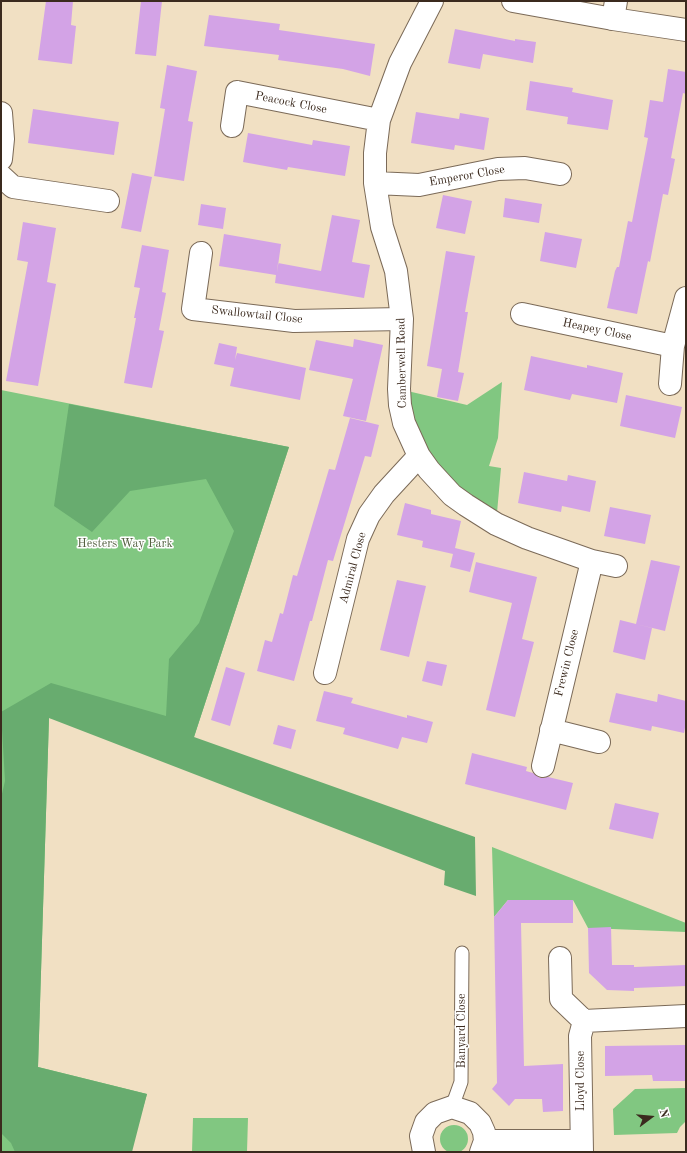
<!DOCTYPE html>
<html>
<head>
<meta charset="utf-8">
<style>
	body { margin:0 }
	#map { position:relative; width:687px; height:1153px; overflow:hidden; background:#f1e0c3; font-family:"Old Standard TT",serif }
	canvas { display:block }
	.frame { position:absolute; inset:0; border:2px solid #3b2a1e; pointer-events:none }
	.north { position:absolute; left:631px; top:1097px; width:40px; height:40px; -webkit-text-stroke:3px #fff; paint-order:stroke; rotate:74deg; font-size:11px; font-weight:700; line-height:16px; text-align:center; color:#3b2a1e }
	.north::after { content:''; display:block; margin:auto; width:14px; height:18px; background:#3b2a1e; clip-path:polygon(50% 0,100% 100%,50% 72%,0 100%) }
</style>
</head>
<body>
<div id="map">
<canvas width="687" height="1153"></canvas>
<div class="frame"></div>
<div class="north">N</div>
</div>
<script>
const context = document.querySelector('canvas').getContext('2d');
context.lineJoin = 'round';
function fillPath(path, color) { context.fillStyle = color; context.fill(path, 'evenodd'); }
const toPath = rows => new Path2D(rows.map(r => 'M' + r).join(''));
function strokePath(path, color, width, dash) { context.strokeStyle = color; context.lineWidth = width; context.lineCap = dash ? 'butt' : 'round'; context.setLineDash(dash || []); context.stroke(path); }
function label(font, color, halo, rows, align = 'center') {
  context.font = font + ' "Old Standard TT",serif'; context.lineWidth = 3; context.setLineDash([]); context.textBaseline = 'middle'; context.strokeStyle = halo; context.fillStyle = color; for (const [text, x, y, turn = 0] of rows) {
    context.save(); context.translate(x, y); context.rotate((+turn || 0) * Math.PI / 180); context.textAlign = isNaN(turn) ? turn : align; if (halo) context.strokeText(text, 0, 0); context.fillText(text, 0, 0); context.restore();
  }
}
fillPath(toPath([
	[502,382,498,438,489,466,501,468,496,524,440,483,399,389,467,405],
	[1,390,289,447,194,737,49,718,38,1067,147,1094,130,1152,1,1152],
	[492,847,686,923,686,932,588,928,573,900,508,900,494,917],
	[686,1088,686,1121,680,1127,677,1133,614,1135,613,1109,635,1089],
	[193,1118,248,1118,247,1152,192,1152],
	'440 1139a14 14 0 1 1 28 0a14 14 0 1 1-28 0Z'
]), '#81c781');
fillPath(toPath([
	[69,404,289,447,194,737,475,837,476,896,444,885,445,871,49,718,38,1067,147,1094,132,1152,15,1152,11,1143,1,1133,1,798,5,781,1,712,51,683,166,716,169,659,199,623,234,531,206,479,130,491,92,532,54,506]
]), '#68ac6f');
fillPath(toPath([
	[46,1,73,1,71,25,76,26,72,64,38,60],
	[141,1,162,1,156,56,135,54],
	[209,15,280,24,279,30,375,44,370,76,343,69,278,60,279,55,204,46],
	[455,29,515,41,515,39,536,42,533,63,483,54,480,69,448,63],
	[167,65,197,71,188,121,193,122,184,181,154,176,165,109,160,108],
	[668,69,686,72,686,94,683,93,671,158,675,159,668,195,663,194,650,262,648,261,637,314,607,308,615,271,617,267,619,267,628,221,632,222,648,138,644,137,650,100,663,102],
	[530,81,573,88,572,92,613,100,608,130,567,124,568,117,526,110],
	[33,109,119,122,114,155,28,143],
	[416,112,459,119,460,113,489,118,484,150,455,145,454,150,411,143],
	[248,133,312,145,313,140,350,146,345,176,288,167,287,170,243,162],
	[132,173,152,177,141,232,121,228],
	[443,195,472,201,465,234,436,228],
	[505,198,542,204,539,223,503,217],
	[201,204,226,208,223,229,198,225],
	[332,215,360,220,352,262,370,265,364,298,275,283,276,275,219,266,224,234,281,244,277,273,278,263,321,271],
	[23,222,56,228,47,282,56,284,38,386,6,381,28,262,17,260],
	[545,232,582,239,576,268,540,261],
	[142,245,169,250,162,292,166,293,159,330,164,331,152,388,124,383,136,318,134,318,140,288,134,287],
	[446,251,475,256,465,312,468,312,458,372,464,373,458,401,437,397,442,369,427,366],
	[354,339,383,345,366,421,343,416,353,379,309,370,316,340,353,347],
	[219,343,237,347,235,360,237,353,306,368,300,400,230,386,234,368,214,364],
	[531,356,587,368,587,365,623,373,617,403,572,394,570,400,524,390],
	[626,395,682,407,675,438,620,426],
	[350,418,379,425,371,457,365,456,333,561,328,560,312,621,310,621,294,681,257,671,265,640,272,642,280,613,283,614,293,575,297,576,329,469,335,470],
	[524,472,567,481,568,475,596,481,590,512,562,506,561,512,518,503],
	[405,503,431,510,431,514,461,521,455,548,475,553,470,572,450,567,453,554,422,547,423,541,397,535],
	[610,507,651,515,645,544,604,536],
	[651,560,680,566,665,631,636,624],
	[476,562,537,577,522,639,534,642,515,717,486,710,512,603,469,592],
	[397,580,426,586,409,657,380,650],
	[620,620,652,628,645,660,613,652],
	[427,661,447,665,442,686,422,681],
	[226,667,245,673,230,726,211,720],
	[324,691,353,698,351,703,407,718,407,715,433,722,427,743,402,737,398,749,343,734,345,728,316,721],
	[616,693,657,702,658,694,686,701,686,722,684,733,652,726,651,731,609,722],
	[278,725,296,730,291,749,273,744],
	[472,753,527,767,526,771,533,773,540,778,548,777,573,783,566,810,465,784],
	[615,803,659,813,653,839,609,829],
	[508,900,573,900,573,923,521,923,524,1066,563,1064,563,1111,543,1112,542,1099,515,1099,509,1106,492,1089,497,1083,494,917],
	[611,927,612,965,634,965,634,967,686,965,686,986,634,988,634,991,607,990,589,973,588,928],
	[686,1045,686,1081,653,1081,652,1075,605,1076,605,1046]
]), '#d3a3e6');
const service = toPath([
	[452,1107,461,1082,462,953]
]);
const minor = toPath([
	[432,1,400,63,379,120,375,153,375,183,378,202,382,227,396,271,402,319,399,389,400,405,404,423,419,456,429,470,452,495,466,505,496,524,527,538,592,561,616,566],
	[613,19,616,1],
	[1,113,3,139,1,159],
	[232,126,237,92,379,120],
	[1,176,13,187,108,201],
	[375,183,419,185,498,169,525,168,560,174],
	[201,253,193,309,294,321,402,319],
	[522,314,673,346],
	[670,384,673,346,686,298],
	[325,673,358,539,369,515,384,494,419,456],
	[551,730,599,742],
	[543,766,592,561],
	[560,958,561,999,584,1021,580,1036,582,1152],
	[584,1021,686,1016],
	[485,1141,581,1141],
	[424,1152,421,1136,426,1122,435,1113,452,1107,470,1113,480,1123,484,1132,485,1141,481,1152]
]);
const tertiary = toPath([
	[513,1,613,19,686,30]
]);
strokePath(service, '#7b6a58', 15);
strokePath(minor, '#7b6a58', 24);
strokePath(tertiary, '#7b6a58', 24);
strokePath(service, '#fff', 13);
strokePath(minor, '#fff', 22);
strokePath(tertiary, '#fff', 22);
label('12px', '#3b2a1e', '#fff', [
	["Peacock Close",291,103,11],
	["Emperor Close",467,176,-10],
	["Swallowtail Close",257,315,6],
	["Heapey Close",597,330,12],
	["Camberwell Road",402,363,-91],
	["Admiral Close",353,568,-75],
	["Frewin Close",567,663,-76],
	["Banyard Close",462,1031,-90],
	["Lloyd Close",581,1081,-90]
]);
label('12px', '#546141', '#fff', [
	["Hesters Way Park",125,544]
]);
</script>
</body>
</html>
